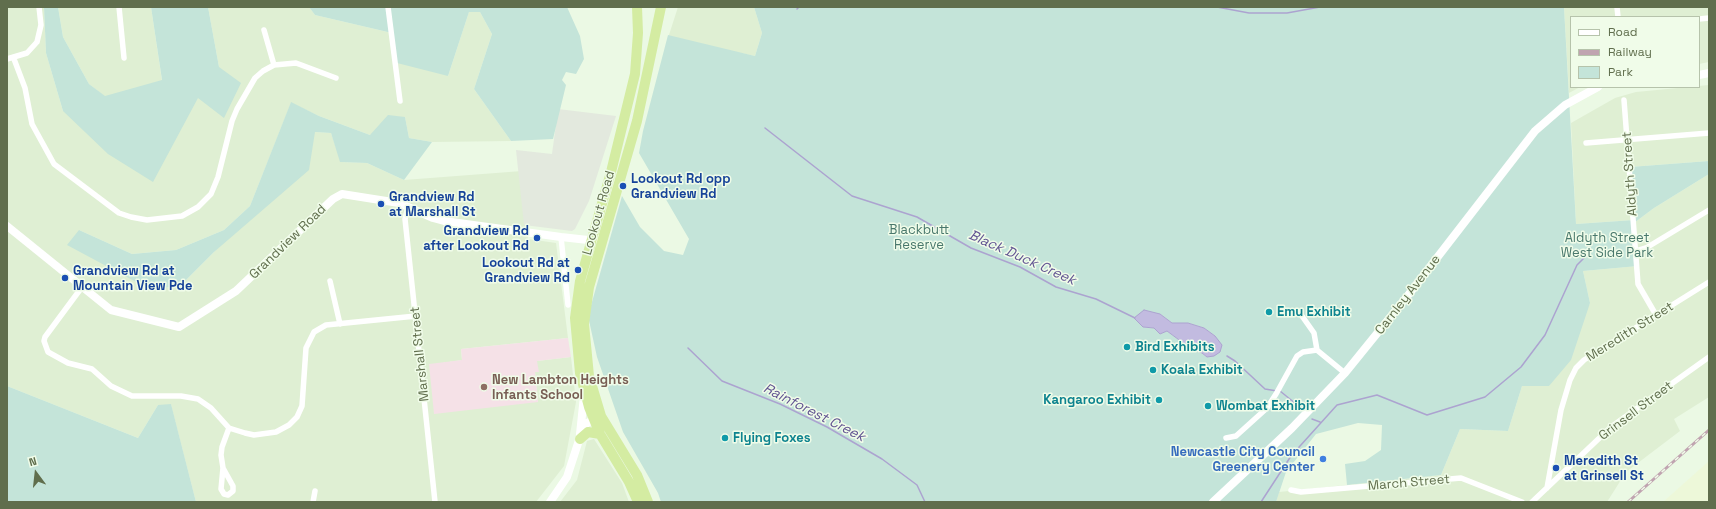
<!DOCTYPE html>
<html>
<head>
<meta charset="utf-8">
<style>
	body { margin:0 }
	#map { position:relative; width:1716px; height:509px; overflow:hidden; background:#ebf9e4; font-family:"Space Grotesk",sans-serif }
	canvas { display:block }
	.frame { position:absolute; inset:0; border:8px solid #606e4d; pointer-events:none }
	.legend { position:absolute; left:1570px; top:16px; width:130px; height:72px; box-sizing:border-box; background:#f0fce9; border:1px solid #b6c3ab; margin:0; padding:5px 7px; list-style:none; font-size:12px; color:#606e4d }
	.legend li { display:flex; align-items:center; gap:8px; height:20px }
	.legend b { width:20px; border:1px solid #b6c3ab }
	.north { position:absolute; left:16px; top:453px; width:40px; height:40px; -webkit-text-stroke:3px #f0fce9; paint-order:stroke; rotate:345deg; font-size:11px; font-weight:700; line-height:16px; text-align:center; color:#606e4d }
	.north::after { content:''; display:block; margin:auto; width:14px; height:18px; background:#606e4d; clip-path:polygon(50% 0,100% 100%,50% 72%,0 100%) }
</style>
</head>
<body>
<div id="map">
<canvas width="1716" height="509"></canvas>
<div class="frame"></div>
<ul class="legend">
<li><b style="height:5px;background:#fff"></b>Road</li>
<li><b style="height:5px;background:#c0a4b0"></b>Railway</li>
<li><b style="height:11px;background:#c4e4d9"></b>Park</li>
</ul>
<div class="north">N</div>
</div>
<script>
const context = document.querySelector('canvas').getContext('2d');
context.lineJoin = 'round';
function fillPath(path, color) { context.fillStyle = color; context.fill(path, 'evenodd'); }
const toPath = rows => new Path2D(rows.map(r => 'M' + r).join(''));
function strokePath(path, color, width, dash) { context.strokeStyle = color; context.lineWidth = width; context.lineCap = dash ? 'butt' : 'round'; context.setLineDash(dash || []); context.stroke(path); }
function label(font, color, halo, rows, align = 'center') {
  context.font = font + ' "Space Grotesk",sans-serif'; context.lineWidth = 3; context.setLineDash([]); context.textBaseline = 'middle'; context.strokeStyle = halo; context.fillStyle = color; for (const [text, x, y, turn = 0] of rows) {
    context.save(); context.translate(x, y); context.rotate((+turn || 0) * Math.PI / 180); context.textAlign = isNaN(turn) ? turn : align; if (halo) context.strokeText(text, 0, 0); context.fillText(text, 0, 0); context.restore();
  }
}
fillPath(toPath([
	[7,7,44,7,46,53,63,111,198,98,219,67,208,7,309,7,315,15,392,33,448,76,469,12,480,12,492,34,474,89,511,141,432,142,409,138,405,117,370,135,319,116,291,103,250,206,224,230,176,250,132,254,79,230,138,283,156,290,182,284,214,252,315,132,331,133,341,162,367,163,404,180,522,171,528,239,556,243,568,338,461,349,462,360,429,365,538,402,535,372,537,361,571,357,576,402,564,466,536,502,196,502,171,405,158,405,138,438,7,386],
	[58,7,151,7,162,81,105,97,89,84,63,37],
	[678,7,754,7,762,33,755,56,668,38],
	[1564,7,1709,7,1709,62,1699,64,1699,17,1571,17,1571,87,1580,87,1569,93],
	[1709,85,1709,161,1630,167,1634,220,1576,224,1571,123,1615,98,1636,92],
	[1709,174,1709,397,1674,419,1680,431,1626,472,1607,502,1276,502,1279,492,1441,475,1460,429,1508,431,1522,386,1549,386,1590,303,1583,271,1637,266,1634,223,1654,208],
	[594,439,622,483,629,502,560,502,577,480,587,441]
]), '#dfefd3');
fillPath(toPath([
	[1709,461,1709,502,1663,502]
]), '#edf8d9');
fillPath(toPath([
	[558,109,616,116,589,201,575,229,572,231,524,225,516,150,552,154]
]), '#e3e9de');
fillPath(toPath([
	[568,338,571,357,537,361,539,372,535,372,538,402,434,414,429,364,462,360,461,349]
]), '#f5e1e7');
fillPath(toPath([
	[44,7,58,7,63,37,89,84,105,96,162,80,151,7,208,7,219,67,241,83,224,118,198,98,153,182,108,154,63,111,46,53],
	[309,7,567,7,580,36,584,59,576,74,566,72,562,80,566,85,553,139,511,141,474,89,492,34,480,12,469,12,448,76,397,63,392,33,315,15],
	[754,7,1564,7,1576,224,1634,220,1630,167,1709,161,1709,174,1654,208,1634,223,1638,266,1583,271,1590,303,1571,360,1549,386,1522,386,1508,431,1460,429,1441,475,1347,485,1345,464,1365,461,1381,450,1382,425,1358,423,1316,434,1286,472,1276,502,661,502,658,493,623,432,597,357,588,316,622,196,640,227,664,251,683,255,689,239,639,153,643,131,668,35,755,56,762,33],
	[1160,314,1172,323,1188,323,1204,328,1215,336,1207,357,1202,353,1190,348,1167,331,1160,334,1154,328,1143,327,1135,318],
	[291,102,319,116,370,135,388,115,405,117,409,138,432,142,404,180,367,163,340,162,331,133,315,132,309,170,214,252,182,284,156,290,138,283,67,245,79,230,132,254,176,250,224,230,250,206],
	[7,386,138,438,158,405,171,404,196,502,7,502]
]), '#c4e4d9');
const water = toPath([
	[1144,310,1160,314,1172,323,1188,323,1204,328,1215,336,1222,345,1220,352,1214,356,1207,357,1202,353,1190,348,1167,331,1160,334,1154,328,1143,327,1134,318,1144,310]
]);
fillPath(water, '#c2bbe0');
strokePath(water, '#aca3d0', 1);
strokePath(toPath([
	[1217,7,1249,13,1287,13,1320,7],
	[797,9,799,7],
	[765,128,852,196,917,217,971,248,1020,267,1056,287,1096,299,1135,318],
	[688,348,722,381,780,404,827,427,882,459,917,485,925,502],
	[1227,356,1235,361,1265,389,1277,391],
	[1280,391,1301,408],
	[1312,419,1320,422],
	[1261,502,1291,456,1337,405,1377,395,1427,415,1485,397,1521,367,1545,335,1577,265,1591,251]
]), '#aca3d0', 1.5);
strokePath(toPath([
	[119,7,124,58],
	[388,7,400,101],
	[1617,7,1618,17],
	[1699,19,1709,18],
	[264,30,274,65],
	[7,59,27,53,37,42,41,25,39,7],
	[14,59,25,88,32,124,54,164,119,213,131,217,147,220,182,216,198,207,211,194,218,177,232,121,237,109,255,78,263,71,274,65,296,63,336,78],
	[1624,100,1638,284,1656,315],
	[1586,143,1709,133],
	[408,206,405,219,435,502],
	[561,237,568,305],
	[1636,251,1646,248,1709,210],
	[330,281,340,324],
	[82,287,45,337,44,341,48,352,68,363,92,369,111,386,132,396,181,396,198,399,211,408,229,428,245,433,254,435,276,432,289,425,297,417,302,406,306,348,314,332,326,325,416,316],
	[1302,316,1314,333,1317,350],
	[1226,438,1236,436,1267,408,1276,394,1297,356,1303,352,1317,350,1345,373],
	[223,468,221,489,224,494,228,495,233,491,233,486,223,468,221,455,222,447,229,428],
	[1547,488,1561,410,1570,380,1576,368,1584,360,1709,282],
	[1291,490,1301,492,1461,478,1522,502],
	[313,502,315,491],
	[1532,502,1611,427,1709,357]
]), '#fff', 5.5);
strokePath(toPath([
	[1699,75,1709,73],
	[7,226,111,310,179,327,236,291,333,199,342,194,399,203,433,218,444,221,561,237,588,240,596,238],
	[580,434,584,396],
	[550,502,567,477,583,428,587,423,599,417],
	[1213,502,1292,428,1345,373,1409,294,1535,131,1565,105,1598,87]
]), '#fff', 8);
strokePath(toPath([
	[637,7,638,33,635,74,611,172,580,281,575,318,580,373,589,407,600,434,629,482,638,502],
	[580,439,588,432,600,434],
	[648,502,637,475,601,416,589,376,584,324,589,287,637,121,661,7]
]), '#d4eca2', 10);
const rail = toPath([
	[1628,502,1709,430]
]);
strokePath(rail, '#c0a4b0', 3);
strokePath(rail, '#f0fce9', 1.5, [4.5]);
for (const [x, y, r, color] of [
	[623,186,4,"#1a4fb4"],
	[381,204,4,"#1a4fb4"],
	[537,238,4,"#1a4fb4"],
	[578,270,4,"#1a4fb4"],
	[65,278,4,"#1a4fb4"],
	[1269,312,4,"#0f9aa8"],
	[1127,347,4,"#0f9aa8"],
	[1153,370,4,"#0f9aa8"],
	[484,387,4,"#8d6e63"],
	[1159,400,4,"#0f9aa8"],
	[1208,406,4,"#0f9aa8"],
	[725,438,4,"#0f9aa8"],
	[1323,459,4,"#3f7fe0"],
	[1556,468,4,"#1a4fb4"]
]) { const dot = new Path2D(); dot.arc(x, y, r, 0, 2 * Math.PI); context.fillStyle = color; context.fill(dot); strokePath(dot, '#f0fce9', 1.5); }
label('13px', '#606e4d', '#f0fce9', [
	["Aldyth Street",1630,174,-94],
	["Lookout Road",599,213,-74],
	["Grandview Road",288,242,-44],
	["Carnley Avenue",1408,295,-52],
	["Meredith Street",1630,332,-32],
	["Marshall Street",420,354,-96],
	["Grinsell Street",1636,411,-37],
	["March Street",1409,483,-5]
]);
label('bold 13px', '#164399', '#f0fce9', [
	["Lookout Rd opp",631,179],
	["Grandview Rd",631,194],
	["Grandview Rd",389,197],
	["at Marshall St",389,212],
	["Grandview Rd",529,231,"right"],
	["after Lookout Rd",529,246,"right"],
	["Lookout Rd at",570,263,"right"],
	["Grandview Rd",570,278,"right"],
	["Grandview Rd at",73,271],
	["Mountain View Pde",73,286],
	["Meredith St",1564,461],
	["at Grinsell St",1564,476]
], 'left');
label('13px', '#49786c', '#f0fce9', [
	["Blackbutt",919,230],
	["Reserve",919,245],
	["Aldyth Street",1607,238],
	["West Side Park",1607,253]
]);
label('bold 13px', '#0d838f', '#f0fce9', [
	["Emu Exhibit",1277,312],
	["Bird Exhibits",1135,347],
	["Koala Exhibit",1161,370],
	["Kangaroo Exhibit",1151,400,"right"],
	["Wombat Exhibit",1216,406],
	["Flying Foxes",733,438]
], 'left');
label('bold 13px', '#785e54', '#f0fce9', [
	["New Lambton Heights",492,380],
	["Infants School",492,395]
], 'left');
label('bold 13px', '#366cbe', '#f0fce9', [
	["Newcastle City Council",1315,452],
	["Greenery Center",1315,467]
], 'right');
label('italic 14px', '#615492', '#f0fce9', [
	["Black Duck Creek",1022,258,24],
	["Rainforest Creek",814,413,27]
]);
</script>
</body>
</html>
